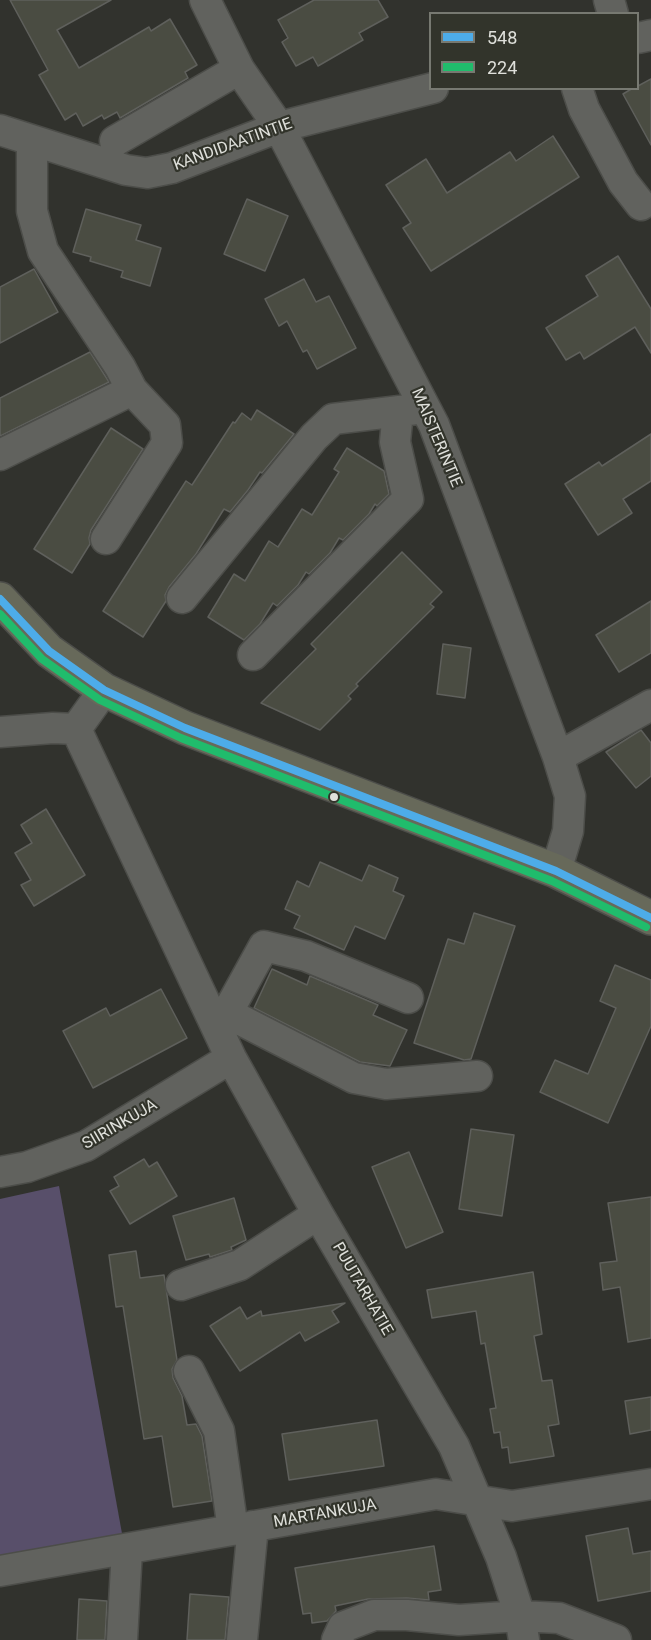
<!DOCTYPE html>
<html>
<head>
<meta charset="utf-8">
<style>
	body { margin:0 }
	#map { position:relative; width:651px; height:1640px; overflow:hidden; background:#31322d; font-family:Roboto,sans-serif }
	canvas { display:block }
	.legend { position:absolute; left:429px; top:12px; width:210px; height:78px; box-sizing:border-box; background:#32342b; border:2px solid #777971; margin:0; padding:8px 10px; list-style:none; font-size:18px; color:#dfe0db }
	.legend li { display:flex; align-items:center; gap:12px; height:30px }
	.legend b { width:30px; border:2px solid #777971 }
</style>
</head>
<body>
<div id="map">
<canvas width="651" height="1640"></canvas>
<ul class="legend">
<li><b style="height:8px;background:#4dace9"></b>548</li>
<li><b style="height:8px;background:#20bc6c"></b>224</li>
</ul>
</div>
<script>
const context = document.querySelector('canvas').getContext('2d');
context.lineJoin = 'round';
function fillPath(path, color) { context.fillStyle = color; context.fill(path, 'evenodd'); }
const toPath = rows => new Path2D(rows.map(r => 'M' + r).join(''));
function strokePath(path, color, width, dash) { context.strokeStyle = color; context.lineWidth = width; context.lineCap = dash ? 'butt' : 'round'; context.setLineDash(dash || []); context.stroke(path); }
function label(font, color, halo, rows, align = 'center') {
  context.font = font + ' Roboto,sans-serif'; context.lineWidth = 4.5; context.setLineDash([]); context.textBaseline = 'middle'; context.strokeStyle = halo; context.fillStyle = color; for (const [text, x, y, turn = 0] of rows) {
    context.save(); context.translate(x, y); context.rotate((+turn || 0) * Math.PI / 180); context.textAlign = isNaN(turn) ? turn : align; if (halo) context.strokeText(text, 0, 0); context.fillText(text, 0, 0); context.restore();
  }
}
fillPath(toPath([
	[59,1186,123,1539,0,1560,0,1199]
]), '#584f6a');
const building = toPath([
	[10,0,111,0,57,30,79,68,149,27,151,31,170,19,197,65,185,72,188,78,120,118,117,112,104,119,102,115,83,126,76,113,65,120,39,75,48,70,10,0],
	[314,0,378,0,388,17,359,33,363,40,318,66,313,57,296,66,282,42,288,38,278,20,314,0],
	[651,79,651,145,623,94,633,88,638,88,638,86,651,79],
	[553,136,579,177,431,271,403,228,411,223,386,185,426,159,447,193,510,152,516,161,553,136],
	[247,199,288,216,265,271,224,254,247,199],
	[86,209,141,225,136,240,161,248,150,286,121,277,123,271,90,261,91,257,73,252,86,209],
	[618,256,651,309,651,353,635,327,584,359,580,352,566,360,546,328,598,296,586,276,618,256],
	[34,269,58,312,0,343,0,287,34,269],
	[304,279,316,302,329,296,356,348,317,369,307,350,303,352,287,321,279,326,265,299,304,279],
	[90,352,109,382,0,436,0,398,90,352],
	[257,410,294,434,262,473,260,472,248,490,230,512,224,509,196,554,169,587,165,595,166,601,143,637,103,611,186,481,192,485,233,422,235,423,242,413,251,420,257,410],
	[111,428,143,449,91,530,89,538,90,544,72,573,34,549,111,428],
	[651,434,651,481,623,499,632,513,598,535,565,484,599,462,602,466,651,434],
	[347,448,384,471,389,494,377,506,375,504,369,514,343,540,339,538,330,553,309,574,306,572,298,585,277,606,273,603,260,624,244,640,208,617,234,574,245,581,269,541,278,547,302,509,312,515,339,472,334,469,347,448],
	[402,552,442,592,430,604,434,607,356,684,358,686,348,696,351,699,320,730,261,703,316,649,311,644,402,552],
	[651,601,651,653,619,672,596,635,651,601],
	[443,644,471,648,465,698,437,694,443,644],
	[641,730,651,743,651,776,636,788,606,752,641,730],
	[46,809,85,875,34,906,21,885,31,880,15,853,32,843,21,825,46,809],
	[320,862,362,881,369,865,398,878,393,891,404,896,385,939,355,926,344,950,294,928,300,916,285,909,297,881,309,887,320,862],
	[474,913,515,926,471,1059,464,1060,414,1043,448,939,464,944,474,913],
	[615,965,651,980,651,1026,608,1123,540,1092,555,1060,588,1074,616,1008,600,1001,615,965],
	[272,969,307,985,310,976,378,1005,373,1015,407,1030,390,1066,360,1062,254,1008,272,969],
	[161,989,187,1038,93,1088,63,1031,106,1008,110,1016,161,989],
	[471,1129,514,1135,502,1216,459,1209,471,1129],
	[409,1152,443,1232,406,1248,372,1167,409,1152],
	[144,1159,149,1167,157,1162,177,1196,130,1224,110,1191,119,1186,114,1177,144,1159],
	[651,1197,651,1338,628,1342,620,1287,603,1290,600,1263,617,1261,608,1203,651,1197],
	[234,1198,246,1240,231,1247,232,1250,210,1257,209,1254,186,1260,173,1216,234,1198],
	[136,1251,140,1278,164,1275,177,1360,172,1369,173,1378,182,1396,187,1425,196,1424,202,1436,212,1501,173,1507,162,1436,144,1439,123,1306,116,1307,109,1255,136,1251],
	[533,1272,542,1334,534,1336,542,1381,552,1380,559,1424,548,1426,554,1456,510,1463,508,1447,502,1448,500,1432,494,1433,490,1409,496,1408,485,1343,481,1344,476,1311,432,1318,427,1290,533,1272],
	[345,1303,332,1311,339,1322,305,1341,300,1332,240,1371,210,1326,240,1307,247,1319,261,1311,262,1316,345,1303],
	[651,1397,651,1430,630,1434,625,1401,651,1397],
	[377,1420,384,1466,289,1480,282,1434,377,1420],
	[628,1528,633,1554,651,1551,651,1591,598,1601,586,1536,628,1528],
	[434,1546,441,1590,428,1592,429,1600,407,1598,368,1599,335,1606,336,1611,327,1621,312,1623,311,1613,303,1614,295,1568,434,1546],
	[190,1594,229,1597,225,1640,187,1640,190,1594],
	[79,1599,107,1601,105,1640,77,1640,79,1599]
]);
fillPath(building, '#4a4c42');
strokePath(building, '#5f605c', 1.5);
const minor = toPath([
	[205,0,239,69,279,127,434,425,558,757,570,796,568,831,556,871],
	[609,0,613,14],
	[638,38,651,35],
	[577,88,584,109,623,182,641,205],
	[0,130,126,170,147,173,172,168,279,127,433,88],
	[115,141,239,69],
	[32,142,32,211,43,251,120,367,132,390,165,425,167,443,106,539],
	[0,455,132,390],
	[182,598,314,437,333,419,425,408],
	[253,655,408,499,395,442,398,411],
	[104,690,76,729,231,1058,318,1214,454,1446,501,1557,520,1616,524,1640],
	[0,732,53,728,76,729],
	[558,757,651,705],
	[210,1012,227,1013,354,1078,386,1084,477,1076],
	[227,1013,264,946,306,956,408,998],
	[0,1172,27,1167,86,1146,231,1058],
	[181,1285,240,1265,318,1214],
	[189,1371,219,1431,233,1530],
	[0,1571,436,1494,512,1506,651,1484],
	[122,1640,127,1549],
	[242,1640,253,1526],
	[337,1640,343,1627,374,1615,407,1615,459,1620,520,1616,559,1618,616,1640]
]);
const major = toPath([
	[0,599,49,651,104,690,185,728,556,871,651,918]
]);
strokePath(minor, '#4c4d49', 33);
strokePath(major, '#4c4d49', 36);
strokePath(minor, '#61625e', 30);
strokePath(major, '#67695a', 33);
strokePath(toPath([
	[0,599,49,651,104,690,185,728,556,871,651,918]
]), '#4dace9', 8);
strokePath(toPath([
	[0,614,42,659,100,700,181,738,552,881,646,927]
]), '#20bc6c', 8);
for (const [x, y, r, color] of [
	[334,797,5,"#dfe0db"]
]) { const dot = new Path2D(); dot.arc(x, y, r, 0, 2 * Math.PI); context.fillStyle = color; context.fill(dot); strokePath(dot, '#32342b', 2); }
label('16px', '#dfe0db', '#32342b', [
	["KANDIDAATINTIE",233,145,-20],
	["MAISTERINTIE",436,438,67],
	["SIIRINKUJA",120,1125,-30],
	["PUUTARHATIE",362,1289,60],
	["MARTANKUJA",325,1514,-10]
]);
</script>
</body>
</html>
